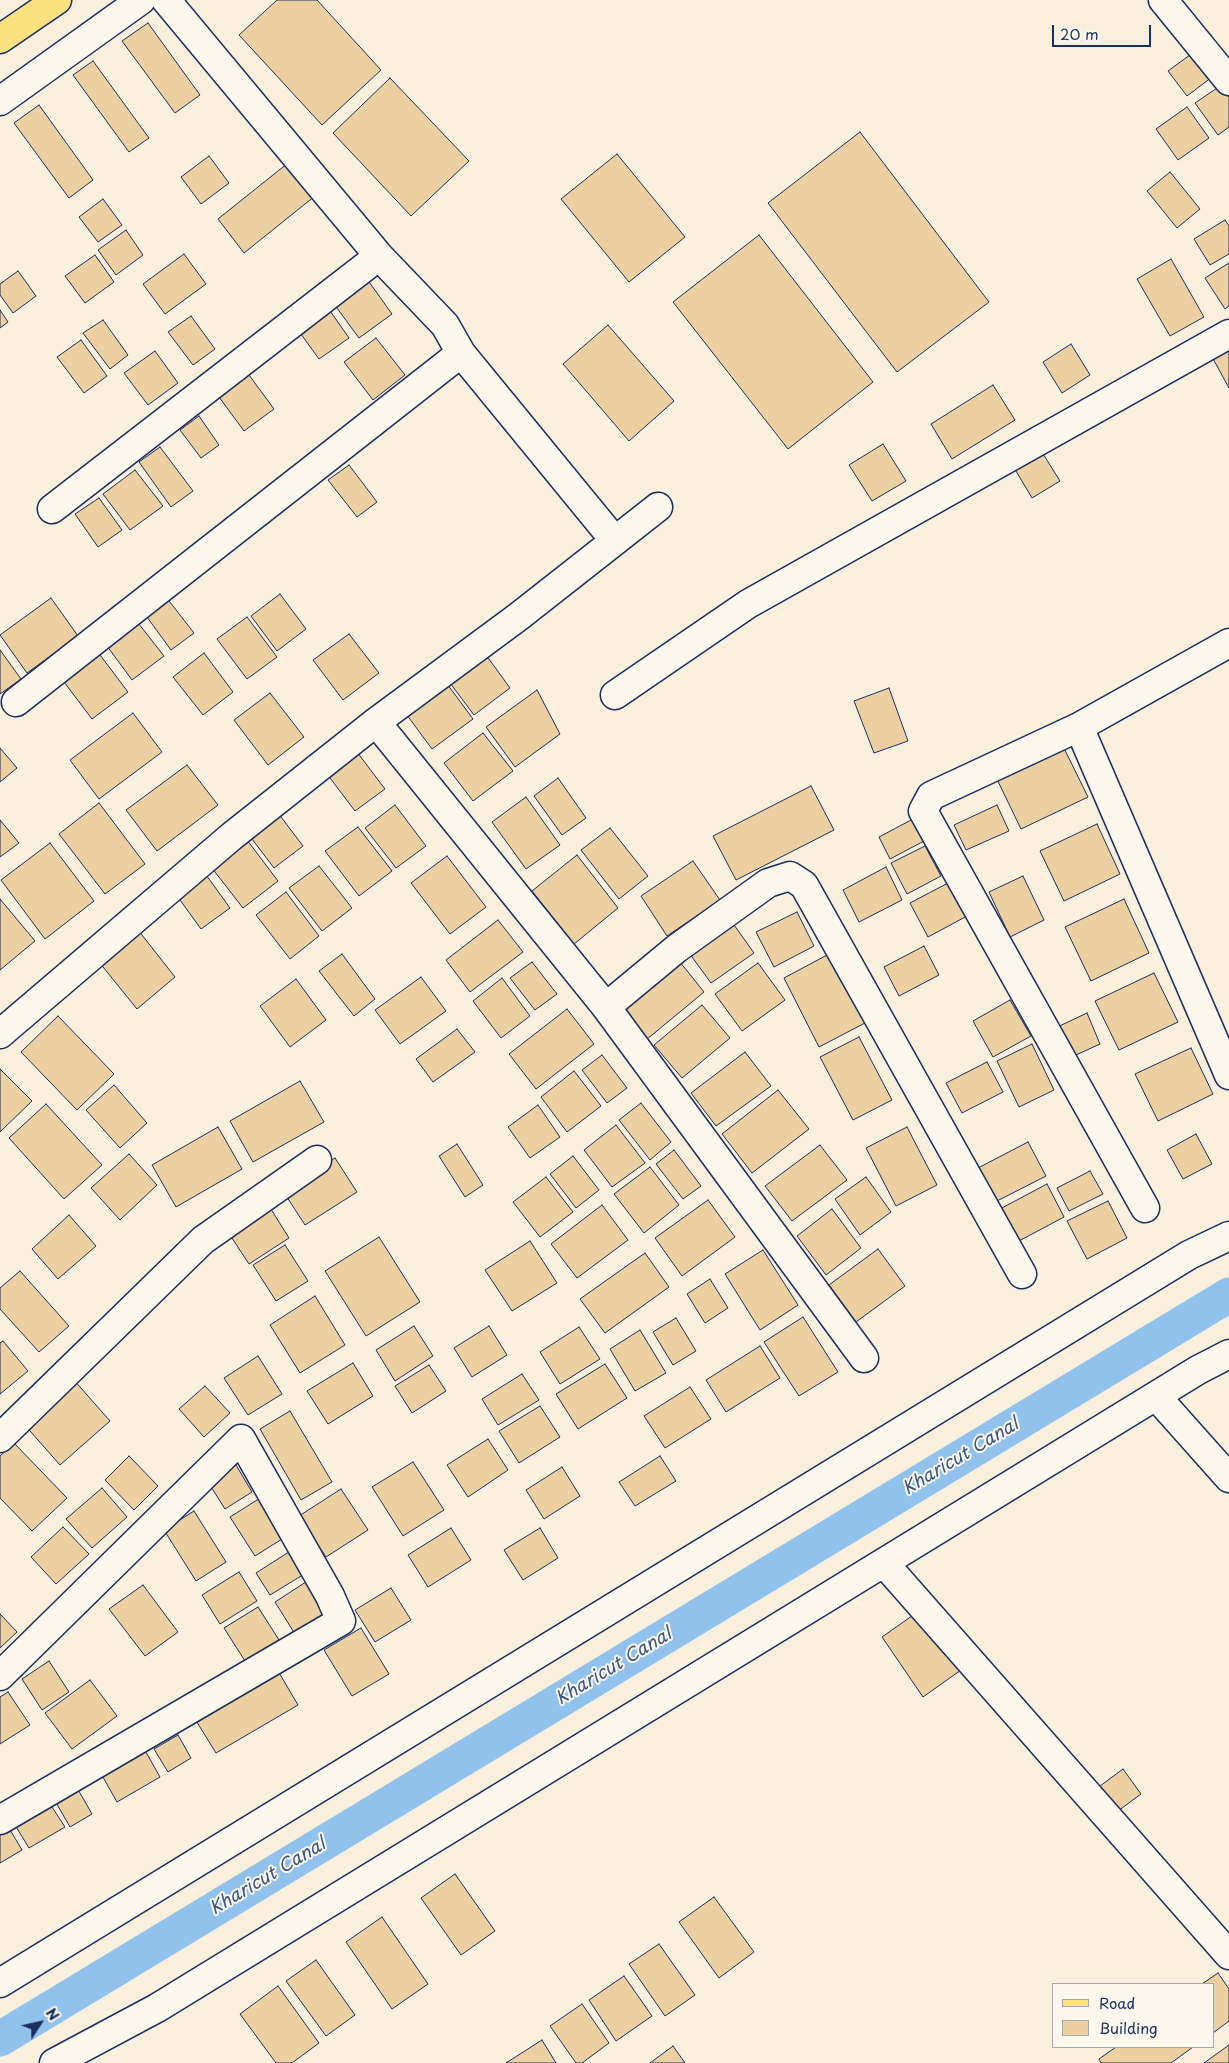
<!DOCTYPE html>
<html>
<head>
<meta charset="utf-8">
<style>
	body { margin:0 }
	#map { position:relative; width:1229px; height:2063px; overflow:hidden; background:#f8efdd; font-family:"Playpen Sans",sans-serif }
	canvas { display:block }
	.legend { position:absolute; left:1052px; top:1983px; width:162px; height:65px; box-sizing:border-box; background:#fbf7ec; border:1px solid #a1a7b3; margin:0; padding:6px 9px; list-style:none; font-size:15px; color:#1b2f5e }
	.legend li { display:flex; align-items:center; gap:10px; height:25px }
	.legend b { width:25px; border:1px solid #a1a7b3 }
	.north { position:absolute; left:15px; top:1998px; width:50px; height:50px; -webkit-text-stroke:4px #fbf7ec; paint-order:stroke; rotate:55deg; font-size:14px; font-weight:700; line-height:20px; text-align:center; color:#1b2f5e }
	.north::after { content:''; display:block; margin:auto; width:18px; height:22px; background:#1b2f5e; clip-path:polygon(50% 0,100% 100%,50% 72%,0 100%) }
	.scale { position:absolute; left:1052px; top:25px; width:99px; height:22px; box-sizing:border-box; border:2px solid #1b2f5e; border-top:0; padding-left:6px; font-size:15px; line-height:18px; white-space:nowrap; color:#1b2f5e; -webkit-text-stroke:4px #fbf7ec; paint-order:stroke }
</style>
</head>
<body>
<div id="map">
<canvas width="1229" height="2063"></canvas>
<ul class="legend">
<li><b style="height:6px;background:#fae180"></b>Road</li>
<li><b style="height:14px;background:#edd0a1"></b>Building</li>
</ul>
<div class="north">N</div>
<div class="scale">20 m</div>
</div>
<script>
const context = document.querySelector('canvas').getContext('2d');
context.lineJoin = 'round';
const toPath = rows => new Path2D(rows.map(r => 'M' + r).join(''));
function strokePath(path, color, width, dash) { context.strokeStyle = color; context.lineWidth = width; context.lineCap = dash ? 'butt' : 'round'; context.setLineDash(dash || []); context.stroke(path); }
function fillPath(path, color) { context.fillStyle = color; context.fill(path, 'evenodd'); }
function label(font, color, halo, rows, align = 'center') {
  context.font = font + ' "Playpen Sans",sans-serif'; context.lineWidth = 4; context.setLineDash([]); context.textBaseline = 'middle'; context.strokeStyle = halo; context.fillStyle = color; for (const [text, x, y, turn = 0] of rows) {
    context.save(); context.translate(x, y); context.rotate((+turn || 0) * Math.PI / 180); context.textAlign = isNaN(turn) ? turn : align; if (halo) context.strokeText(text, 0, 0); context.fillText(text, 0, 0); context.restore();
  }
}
strokePath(toPath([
	[0,2039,1229,1295]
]), '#91c1ed', 35);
const building = toPath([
	[277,0,317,0,381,70,322,125,239,35,277,0],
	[148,23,200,95,175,113,122,41,148,23],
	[1198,49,1216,74,1187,96,1168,71,1198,49],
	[93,61,149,138,129,152,73,75,93,61],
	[390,78,469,161,411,216,333,133,390,78],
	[1226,82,1229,86,1229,127,1218,135,1195,103,1226,82],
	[39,105,93,180,69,198,14,123,39,105],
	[1187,107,1209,138,1178,160,1156,129,1187,107],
	[860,132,989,302,897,372,768,203,860,132],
	[617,154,685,237,629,282,561,199,617,154],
	[209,156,229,183,201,204,181,177,209,156],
	[288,163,315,196,244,253,218,219,288,163],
	[1170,172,1200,209,1177,228,1147,191,1170,172],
	[103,199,122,225,98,242,79,217,103,199],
	[1225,220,1229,226,1229,254,1210,265,1194,239,1225,220],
	[126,230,143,255,116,275,98,250,126,230],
	[759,235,873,382,788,449,673,302,759,235],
	[184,254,206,284,165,314,143,284,184,254],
	[95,255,114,282,85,303,65,276,95,255],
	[1171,259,1204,317,1170,336,1137,279,1171,259],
	[1229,263,1229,306,1225,309,1205,278,1229,263],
	[18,271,36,296,13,313,0,295,0,284,18,271],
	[367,279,392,314,359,338,334,304,367,279],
	[328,308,349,338,319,359,298,330,328,308],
	[0,310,8,322,0,328,0,310],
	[191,316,215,349,193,365,168,332,191,316],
	[103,320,128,355,110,369,83,333,103,320],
	[608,325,674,401,629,441,563,364,608,325],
	[376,338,405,375,373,400,344,362,376,338],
	[81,340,107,376,84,393,57,357,81,340],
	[1071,344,1090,375,1062,393,1043,362,1071,344],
	[1229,345,1229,388,1211,355,1229,345],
	[155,351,178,383,148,405,124,373,155,351],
	[249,375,274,409,244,431,219,397,249,375],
	[993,385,1015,420,952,459,931,424,993,385],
	[199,416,219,445,201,458,180,430,199,416],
	[883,444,906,481,872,501,849,465,883,444],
	[160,447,193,491,171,507,139,462,160,447],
	[1040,449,1060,481,1032,498,1013,466,1040,449],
	[349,465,377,502,357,517,328,480,349,465],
	[135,470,163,506,130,530,103,494,135,470],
	[99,498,122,530,98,547,75,514,99,498],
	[280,594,306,629,277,651,251,616,280,594],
	[166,597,194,633,171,650,144,613,166,597],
	[51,598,78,636,27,673,0,635,51,598],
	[247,617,277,657,247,679,217,639,247,617],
	[135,619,164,656,132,680,104,642,135,619],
	[349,634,379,673,343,700,313,660,349,634],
	[481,648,510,688,474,715,444,675,481,648],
	[0,650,21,679,0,694,0,650],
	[97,651,128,692,92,719,61,678,97,651],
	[204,653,233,692,203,715,173,677,204,653],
	[442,677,473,719,432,749,401,707,442,677],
	[889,688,908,741,874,753,854,701,889,688],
	[537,690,560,734,515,767,486,727,537,690],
	[270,693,304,737,268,765,234,720,270,693],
	[133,713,162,752,99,799,70,760,133,713],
	[483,733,513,771,473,801,444,763,483,733],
	[1060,740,1088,797,1021,829,993,771,1060,740],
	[0,748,17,768,0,782,0,748],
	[357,752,385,789,355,811,327,774,357,752],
	[187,765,218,805,157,851,126,810,187,765],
	[558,778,586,818,562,835,534,796,558,778],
	[811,786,834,830,736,880,713,836,811,786],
	[526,797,560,845,526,869,492,822,526,797],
	[99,803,145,864,105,894,59,834,99,803],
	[395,805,426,846,396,868,365,828,395,805],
	[997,805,1009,831,966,850,954,825,997,805],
	[278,813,303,846,274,868,249,835,278,813],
	[913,819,924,841,890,859,879,837,913,819],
	[0,820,19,843,0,857,0,820],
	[1097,824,1120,874,1064,901,1040,851,1097,824],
	[358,827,392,871,359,896,325,851,358,827],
	[610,828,648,876,619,899,581,850,610,828],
	[244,836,278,881,243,908,208,863,244,836],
	[50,843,94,901,45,939,1,880,50,843],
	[925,846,941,876,907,894,891,863,925,846],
	[577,855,618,908,574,944,532,891,577,855],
	[447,856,486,907,450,934,411,883,447,856],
	[693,861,720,900,667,936,641,896,693,861],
	[319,866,352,908,322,931,289,888,319,866],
	[886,867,902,900,859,922,843,890,886,867],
	[204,872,230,908,201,929,175,893,204,872],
	[1023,876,1044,920,1010,937,989,892,1023,876],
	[950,882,967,916,928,937,910,903,950,882],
	[286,892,319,936,290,959,256,915,286,892],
	[0,899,35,941,0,970,0,899],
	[1124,899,1149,953,1091,981,1065,927,1124,899],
	[797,912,814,946,774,967,756,932,797,912],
	[727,915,754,953,711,983,684,946,727,915],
	[498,920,523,952,470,992,446,960,498,920],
	[138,930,175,977,137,1009,99,962,138,930],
	[924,946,939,975,899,996,884,967,924,946],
	[342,954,375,999,354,1016,319,971,342,954],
	[829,954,865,1023,819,1047,784,978,829,954],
	[676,957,704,992,646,1040,617,1005,676,957],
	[532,962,557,994,535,1010,510,978,532,962],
	[758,963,785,1000,742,1031,715,994,758,963],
	[1154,973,1178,1022,1119,1050,1095,1001,1154,973],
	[421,977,446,1011,400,1044,375,1010,421,977],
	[502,978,530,1016,501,1038,473,1001,502,978],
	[296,979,326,1020,290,1047,260,1006,296,979],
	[1010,1000,1031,1036,993,1057,973,1021,1010,1000],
	[702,1005,730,1038,682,1078,654,1045,702,1005],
	[567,1009,594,1044,536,1089,509,1054,567,1009],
	[1087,1013,1100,1044,1065,1060,1051,1030,1087,1013],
	[58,1016,114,1074,77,1110,21,1052,58,1016],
	[457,1029,475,1052,433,1082,416,1059,457,1029],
	[859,1037,892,1100,853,1120,820,1057,859,1037],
	[1032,1044,1054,1090,1019,1107,997,1061,1032,1044],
	[1191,1048,1213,1094,1158,1121,1135,1074,1191,1048],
	[745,1052,771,1086,716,1126,691,1093,745,1052],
	[602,1055,627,1088,607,1103,582,1070,602,1055],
	[987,1062,1003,1092,962,1113,946,1083,987,1062],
	[0,1069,32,1101,0,1132,0,1069],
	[574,1071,601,1106,567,1132,541,1097,574,1071],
	[300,1081,324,1122,253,1162,230,1121,300,1081],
	[114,1085,147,1123,120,1148,86,1110,114,1085],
	[778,1090,809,1129,752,1173,722,1134,778,1090],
	[641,1103,671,1142,650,1160,619,1120,641,1103],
	[46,1104,102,1165,64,1199,9,1138,46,1104],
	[538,1105,560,1137,530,1158,508,1127,538,1105],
	[616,1125,645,1163,612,1187,584,1150,616,1125],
	[218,1127,242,1169,176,1207,152,1165,218,1127],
	[907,1127,937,1185,896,1206,866,1148,907,1127],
	[1196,1134,1212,1164,1183,1179,1167,1150,1196,1134],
	[1028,1142,1046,1176,995,1202,978,1168,1028,1142],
	[457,1144,483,1185,465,1197,439,1156,457,1144],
	[820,1145,847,1180,792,1221,765,1186,820,1145],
	[674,1150,701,1186,683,1199,656,1164,674,1150],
	[129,1154,157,1185,120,1220,91,1188,129,1154],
	[573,1156,599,1190,576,1208,550,1174,573,1156],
	[335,1158,357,1192,305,1225,283,1191,335,1158],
	[650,1167,679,1205,644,1233,614,1194,650,1167],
	[1090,1171,1103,1194,1069,1211,1057,1188,1090,1171],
	[546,1177,573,1212,540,1237,513,1202,546,1177],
	[866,1177,891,1212,860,1235,835,1199,866,1177],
	[1047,1184,1064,1217,1017,1242,1000,1209,1047,1184],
	[708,1200,735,1237,682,1276,655,1238,708,1200],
	[1108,1201,1127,1238,1087,1259,1067,1221,1108,1201],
	[602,1205,628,1240,577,1278,551,1244,602,1205],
	[269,1206,289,1238,249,1264,228,1232,269,1206],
	[832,1209,861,1248,826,1275,797,1236,832,1209],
	[69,1215,96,1246,58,1279,32,1249,69,1215],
	[379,1237,420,1302,366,1336,325,1271,379,1237],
	[530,1241,557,1283,512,1311,485,1270,530,1241],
	[285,1245,308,1281,276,1301,253,1265,285,1245],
	[878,1249,905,1286,856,1322,829,1285,878,1249],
	[763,1250,798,1305,760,1330,725,1274,763,1250],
	[645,1253,669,1287,605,1333,580,1299,645,1253],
	[20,1271,69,1326,39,1352,0,1309,0,1288,20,1271],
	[710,1279,728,1308,705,1323,687,1294,710,1279],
	[315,1296,345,1345,300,1373,270,1325,315,1296],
	[803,1317,838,1372,799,1396,764,1342,803,1317],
	[676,1318,696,1351,673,1365,653,1332,676,1318],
	[414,1326,433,1356,395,1381,376,1350,414,1326],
	[489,1326,507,1355,472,1377,454,1348,489,1326],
	[579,1327,600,1359,560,1384,540,1352,579,1327],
	[640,1330,666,1373,635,1391,610,1349,640,1330],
	[3,1341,28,1371,0,1394,0,1343,3,1341],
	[760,1346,780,1378,726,1412,706,1380,760,1346],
	[258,1356,282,1394,248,1415,224,1378,258,1356],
	[353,1363,373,1396,328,1424,307,1391,353,1363],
	[605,1364,627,1398,578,1429,556,1394,605,1364],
	[429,1365,446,1391,412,1413,395,1386,429,1365],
	[522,1374,539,1400,498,1425,482,1399,522,1374],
	[73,1379,110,1421,60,1465,23,1423,73,1379],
	[205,1386,230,1413,204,1437,179,1409,205,1386],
	[690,1387,711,1419,665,1448,644,1416,690,1387],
	[540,1406,560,1437,519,1463,499,1431,540,1406],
	[290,1411,332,1482,301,1500,260,1429,290,1411],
	[488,1439,508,1470,468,1497,447,1465,488,1439],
	[14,1443,67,1498,32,1531,0,1498,0,1456,14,1443],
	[129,1456,158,1486,134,1510,105,1480,129,1456],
	[660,1456,676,1481,635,1506,619,1482,660,1456],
	[413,1462,444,1510,403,1536,372,1487,413,1462],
	[236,1465,252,1492,225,1509,208,1482,236,1465],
	[562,1467,580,1496,544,1519,526,1490,562,1467],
	[102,1488,127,1517,92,1548,66,1519,102,1488],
	[341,1489,368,1530,326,1557,299,1516,341,1489],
	[265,1495,290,1534,255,1556,230,1517,265,1495],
	[194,1511,226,1562,196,1581,164,1530,194,1511],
	[63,1527,89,1554,56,1584,31,1557,63,1527],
	[451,1528,471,1560,428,1587,408,1555,451,1528],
	[540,1528,558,1558,523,1580,504,1550,540,1528],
	[292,1550,306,1573,270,1595,256,1573,292,1550],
	[239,1572,257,1601,220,1624,202,1595,239,1572],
	[309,1580,330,1612,295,1634,275,1602,309,1580],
	[143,1585,178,1632,145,1656,109,1609,143,1585],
	[391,1588,411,1620,375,1642,355,1610,391,1588],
	[258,1607,279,1640,245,1661,224,1628,258,1607],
	[919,1611,961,1670,923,1697,882,1637,919,1611],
	[0,1614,17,1632,0,1648,0,1614],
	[361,1628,389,1674,352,1696,324,1650,361,1628],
	[49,1661,69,1692,42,1710,22,1679,49,1661],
	[278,1671,298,1705,216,1753,195,1719,278,1671],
	[90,1680,117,1716,72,1749,45,1713,90,1680],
	[8,1692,30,1725,0,1744,0,1697,8,1692],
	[178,1735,191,1758,168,1772,154,1749,178,1735],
	[142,1745,160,1777,117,1802,99,1770,142,1745],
	[1123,1769,1141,1794,1118,1811,1100,1786,1123,1769],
	[76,1786,92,1814,70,1827,54,1799,76,1786],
	[50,1804,65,1827,29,1848,15,1825,50,1804],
	[6,1823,22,1850,0,1863,0,1827,6,1823],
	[455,1874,495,1931,461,1955,421,1898,455,1874],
	[714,1897,754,1952,719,1978,679,1922,714,1897],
	[382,1917,428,1984,392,2009,346,1942,382,1917],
	[659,1944,695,1995,665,2016,629,1964,659,1944],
	[316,1960,355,2015,326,2036,286,1981,316,1960],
	[1218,1973,1229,1989,1229,2021,1213,2033,1213,1984,1202,1984,1218,1973],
	[624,1976,652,2016,616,2041,589,2000,624,1976],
	[278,1986,319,2043,292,2063,276,2063,240,2014,278,1986],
	[582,2004,609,2043,582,2063,576,2063,550,2026,582,2004],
	[542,2040,556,2063,506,2063,542,2040],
	[1229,2045,1229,2063,1204,2063,1229,2045],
	[673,2046,685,2063,650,2063,673,2046],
	[1116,2047,1193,2047,1171,2063,1101,2063,1099,2059,1116,2047]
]);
fillPath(building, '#edd0a1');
strokePath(building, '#1b2f5e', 1);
const minor = toPath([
	[166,0,379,256,445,325,461,353,615,541],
	[1163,0,1229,81],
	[0,101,141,0],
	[52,509,379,256],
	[615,695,748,604,1229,334],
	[16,702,461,353],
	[376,722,606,1007,864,1358],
	[1079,727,1229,1075],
	[606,1007,676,949,768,883,790,876,804,885,1022,1274],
	[0,1034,232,836,376,722,518,617,658,507],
	[1145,1208,923,811,931,796,1079,727,1229,643],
	[1156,1396,1229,1478],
	[0,1438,203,1240,317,1160],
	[884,1563,1229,1955],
	[0,1676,241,1439,330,1596,341,1621,0,1820],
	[0,1983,1189,1255,1229,1236],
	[54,2063,157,2008,1198,1370,1229,1354]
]);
const major = toPath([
	[0,39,57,0]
]);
strokePath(minor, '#1b2f5e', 31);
strokePath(major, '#1b2f5e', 31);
strokePath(minor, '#fbf7ec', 28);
strokePath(major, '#fae180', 28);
label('italic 18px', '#385482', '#fbf7ec', [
	["Kharicut Canal",961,1457,-31],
	["Kharicut Canal",614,1667,-31],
	["Kharicut Canal",268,1877,-31]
]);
</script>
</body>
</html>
